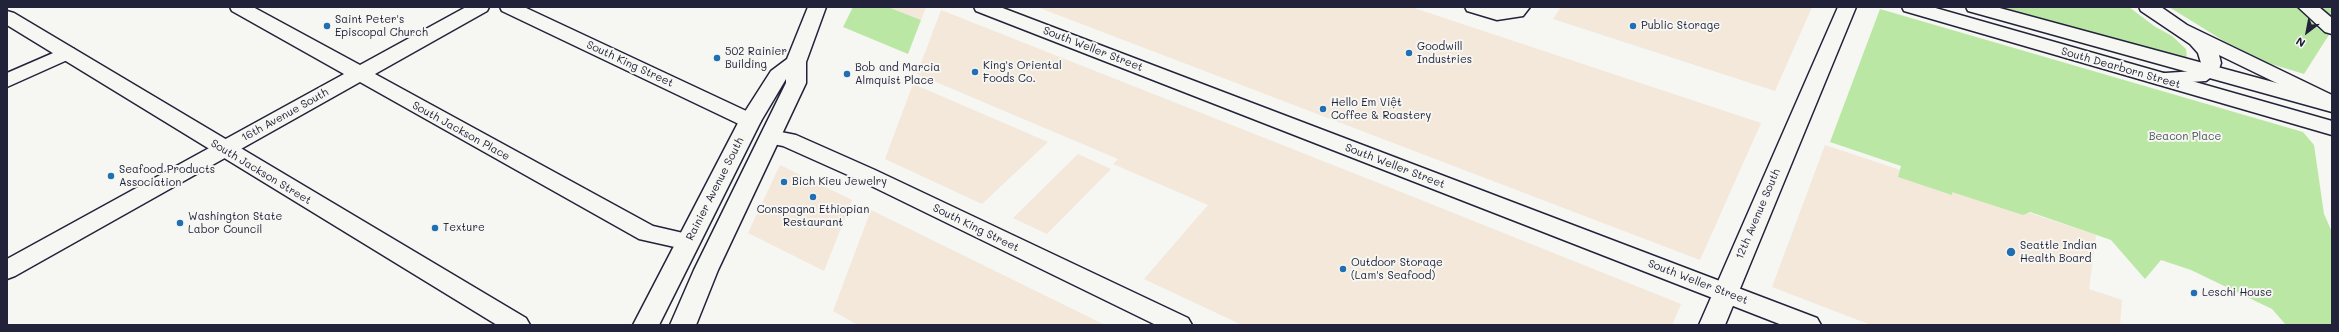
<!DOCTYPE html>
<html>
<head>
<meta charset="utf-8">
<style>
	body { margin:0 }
	#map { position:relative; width:2339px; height:332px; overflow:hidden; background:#f6f6f2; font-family:Mali,sans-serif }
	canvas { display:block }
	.frame { position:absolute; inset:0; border:8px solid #22223b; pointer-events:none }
	.north { position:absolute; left:2287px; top:12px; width:40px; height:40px; -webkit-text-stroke:3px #f6f6f2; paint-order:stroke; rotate:212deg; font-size:11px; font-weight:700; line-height:16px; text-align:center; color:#22223b }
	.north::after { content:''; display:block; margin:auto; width:14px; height:18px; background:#22223b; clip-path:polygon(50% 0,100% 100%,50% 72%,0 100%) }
</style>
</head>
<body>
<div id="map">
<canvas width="2339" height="332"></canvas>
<div class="frame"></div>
<div class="north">N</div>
</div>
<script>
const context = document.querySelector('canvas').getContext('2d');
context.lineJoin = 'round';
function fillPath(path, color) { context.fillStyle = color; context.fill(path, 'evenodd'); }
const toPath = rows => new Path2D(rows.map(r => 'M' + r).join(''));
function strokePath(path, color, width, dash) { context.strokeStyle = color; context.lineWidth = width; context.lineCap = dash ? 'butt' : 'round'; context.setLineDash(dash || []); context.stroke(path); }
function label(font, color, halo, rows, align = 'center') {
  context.font = font + ' Mali,sans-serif'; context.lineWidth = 4; context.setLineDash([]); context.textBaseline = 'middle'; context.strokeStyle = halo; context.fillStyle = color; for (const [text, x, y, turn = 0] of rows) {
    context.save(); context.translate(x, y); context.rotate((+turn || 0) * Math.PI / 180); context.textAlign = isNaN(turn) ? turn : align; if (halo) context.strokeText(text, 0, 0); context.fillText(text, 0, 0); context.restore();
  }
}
fillPath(toPath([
	[888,7,926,7,921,20],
	[1037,7,1411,7,1761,123,1700,260],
	[1561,7,1812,7,1775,91,1553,19],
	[941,10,1386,186,1681,304,1672,325,1242,325,1144,279,1208,205,1113,164,1118,159,917,74],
	[913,84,1048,142,982,204,885,159],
	[1825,145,2096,235,2089,289,2122,300,2120,325,1871,325,1772,287],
	[1078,154,1111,169,1047,234,1013,218],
	[780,165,852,200,824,271,748,233],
	[871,210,1105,325,1106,325,858,325,833,311]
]), '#f3e8d9');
fillPath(toPath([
	[853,7,888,7,921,20,908,54,843,27],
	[2001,7,2129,7,2154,26,2172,36,2186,49,2187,59],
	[2169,7,2332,7,2332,30,2304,74,2268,63,2224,41],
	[1880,9,2303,132,2314,145,2324,214,2332,232,2332,325,2286,325,2272,309,2191,270,2161,260,2145,279,2111,240,2030,212,2023,215,1952,192,1952,195,1898,177,1901,166,1830,142]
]), '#bbe7a5');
const street = toPath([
	[230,7,253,7,360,65,466,7,489,7,487,11,375,74,653,226,696,236,700,242,696,248,688,250,639,239,360,82,15,276,7,279,7,259,344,74,232,11,230,7],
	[500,7,524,7,757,116,761,121,757,126,750,128,743,126,502,11,500,7],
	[974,7,1000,7,1817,318,1821,325,1782,325,976,11,974,7],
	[1465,7,1498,8,1530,7,1523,16,1497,20,1467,11,1465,7],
	[67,47,74,49,77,53,74,57,7,87,7,73,67,47],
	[771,130,796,135,875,170,1188,318,1192,325,1156,325,859,180,783,146,763,142,760,137,763,132,771,130]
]);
const secondary = toPath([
	[1838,7,1856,7,1725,325,1699,325,1838,7],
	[7,11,14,13,526,318,530,325,497,325,7,25,7,11]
]);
const primary = toPath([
	[808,7,826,7,806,62,806,83,718,270,696,325,670,325,694,270,786,83,786,79,761,121,659,325,633,325,739,121,771,71,787,59,808,7],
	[1902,7,1932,7,2332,121,2332,135,1904,11,1902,7],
	[1966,7,1996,7,2332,98,2332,112,1968,11,1966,7]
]);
const highway = toPath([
	[2139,7,2161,7,2187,25,2332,95,2332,110,2219,55,2221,63,2218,72,2206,81,2158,84,2151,82,2148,78,2151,74,2195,71,2199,69,2201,63,2198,53,2190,44,2141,11,2139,7],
	[2298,7,2319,7,2332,18,2332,34,2325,32,2298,7]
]);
strokePath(street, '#22223b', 3);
strokePath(secondary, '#22223b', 3);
strokePath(primary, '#22223b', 3);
strokePath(highway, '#22223b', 3);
fillPath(street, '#f6f6f2');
fillPath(secondary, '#f6f6f2');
fillPath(primary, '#f6f6f2');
fillPath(highway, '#f6f6f2');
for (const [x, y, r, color] of [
	[327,26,4,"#1f6fb2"],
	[1633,26,4,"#1f6fb2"],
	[1409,53,4,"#1f6fb2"],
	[717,58,4,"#1f6fb2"],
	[975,72,4,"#1f6fb2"],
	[847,74,4,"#1f6fb2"],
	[1323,109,4,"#1f6fb2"],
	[111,176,4,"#1f6fb2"],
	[784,182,4,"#1f6fb2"],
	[813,197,4,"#1f6fb2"],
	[180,223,4,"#1f6fb2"],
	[435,228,4,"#1f6fb2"],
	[2011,252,5,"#1f6fb2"],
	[1343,269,4,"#1f6fb2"],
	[2194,293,4,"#1f6fb2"]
]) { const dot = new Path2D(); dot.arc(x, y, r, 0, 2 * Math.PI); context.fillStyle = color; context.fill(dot); strokePath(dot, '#f6f6f2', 1.5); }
label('11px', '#22223b', '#f6f6f2', [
	["Saint Peter's",335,20],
	["Episcopal Church",335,33],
	["Public Storage",1641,26],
	["Goodwill",1417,47],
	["Industries",1417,60],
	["502 Rainier",725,52],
	["Building",725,65],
	["King's Oriental",983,66],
	["Foods Co.",983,79],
	["Bob and Marcia",855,68],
	["Almquist Place",855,81],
	["Hello Em Việt",1331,103],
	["Coffee & Roastery",1331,116],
	["Seafood Products",119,170],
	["Association",119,183],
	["Bich Kieu Jewelry",792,182],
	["Conspagna Ethiopian",813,210,"center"],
	["Restaurant",813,223,"center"],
	["Washington State",188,217],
	["Labor Council",188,230],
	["Texture",443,228],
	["Seattle Indian",2020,246],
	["Health Board",2020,259],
	["Outdoor Storage",1351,263],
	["(Lam's Seafood)",1351,276],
	["Leschi House",2202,293]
], 'left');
label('11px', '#22223b', '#f6f6f2', [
	["South Weller Street",1093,49,21],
	["South King Street",630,64,25],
	["South Dearborn Street",2121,68,16],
	["16th Avenue South",285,115,-29],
	["South Jackson Place",461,131,29],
	["South Weller Street",1395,166,21],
	["South Jackson Street",261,172,31],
	["Rainier Avenue South",715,189,-63],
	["12th Avenue South",1758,214,-67],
	["South King Street",976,228,26],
	["South Weller Street",1698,282,21]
]);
label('11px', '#485356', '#f6f6f2', [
	["Beacon Place",2185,137]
]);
</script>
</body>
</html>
